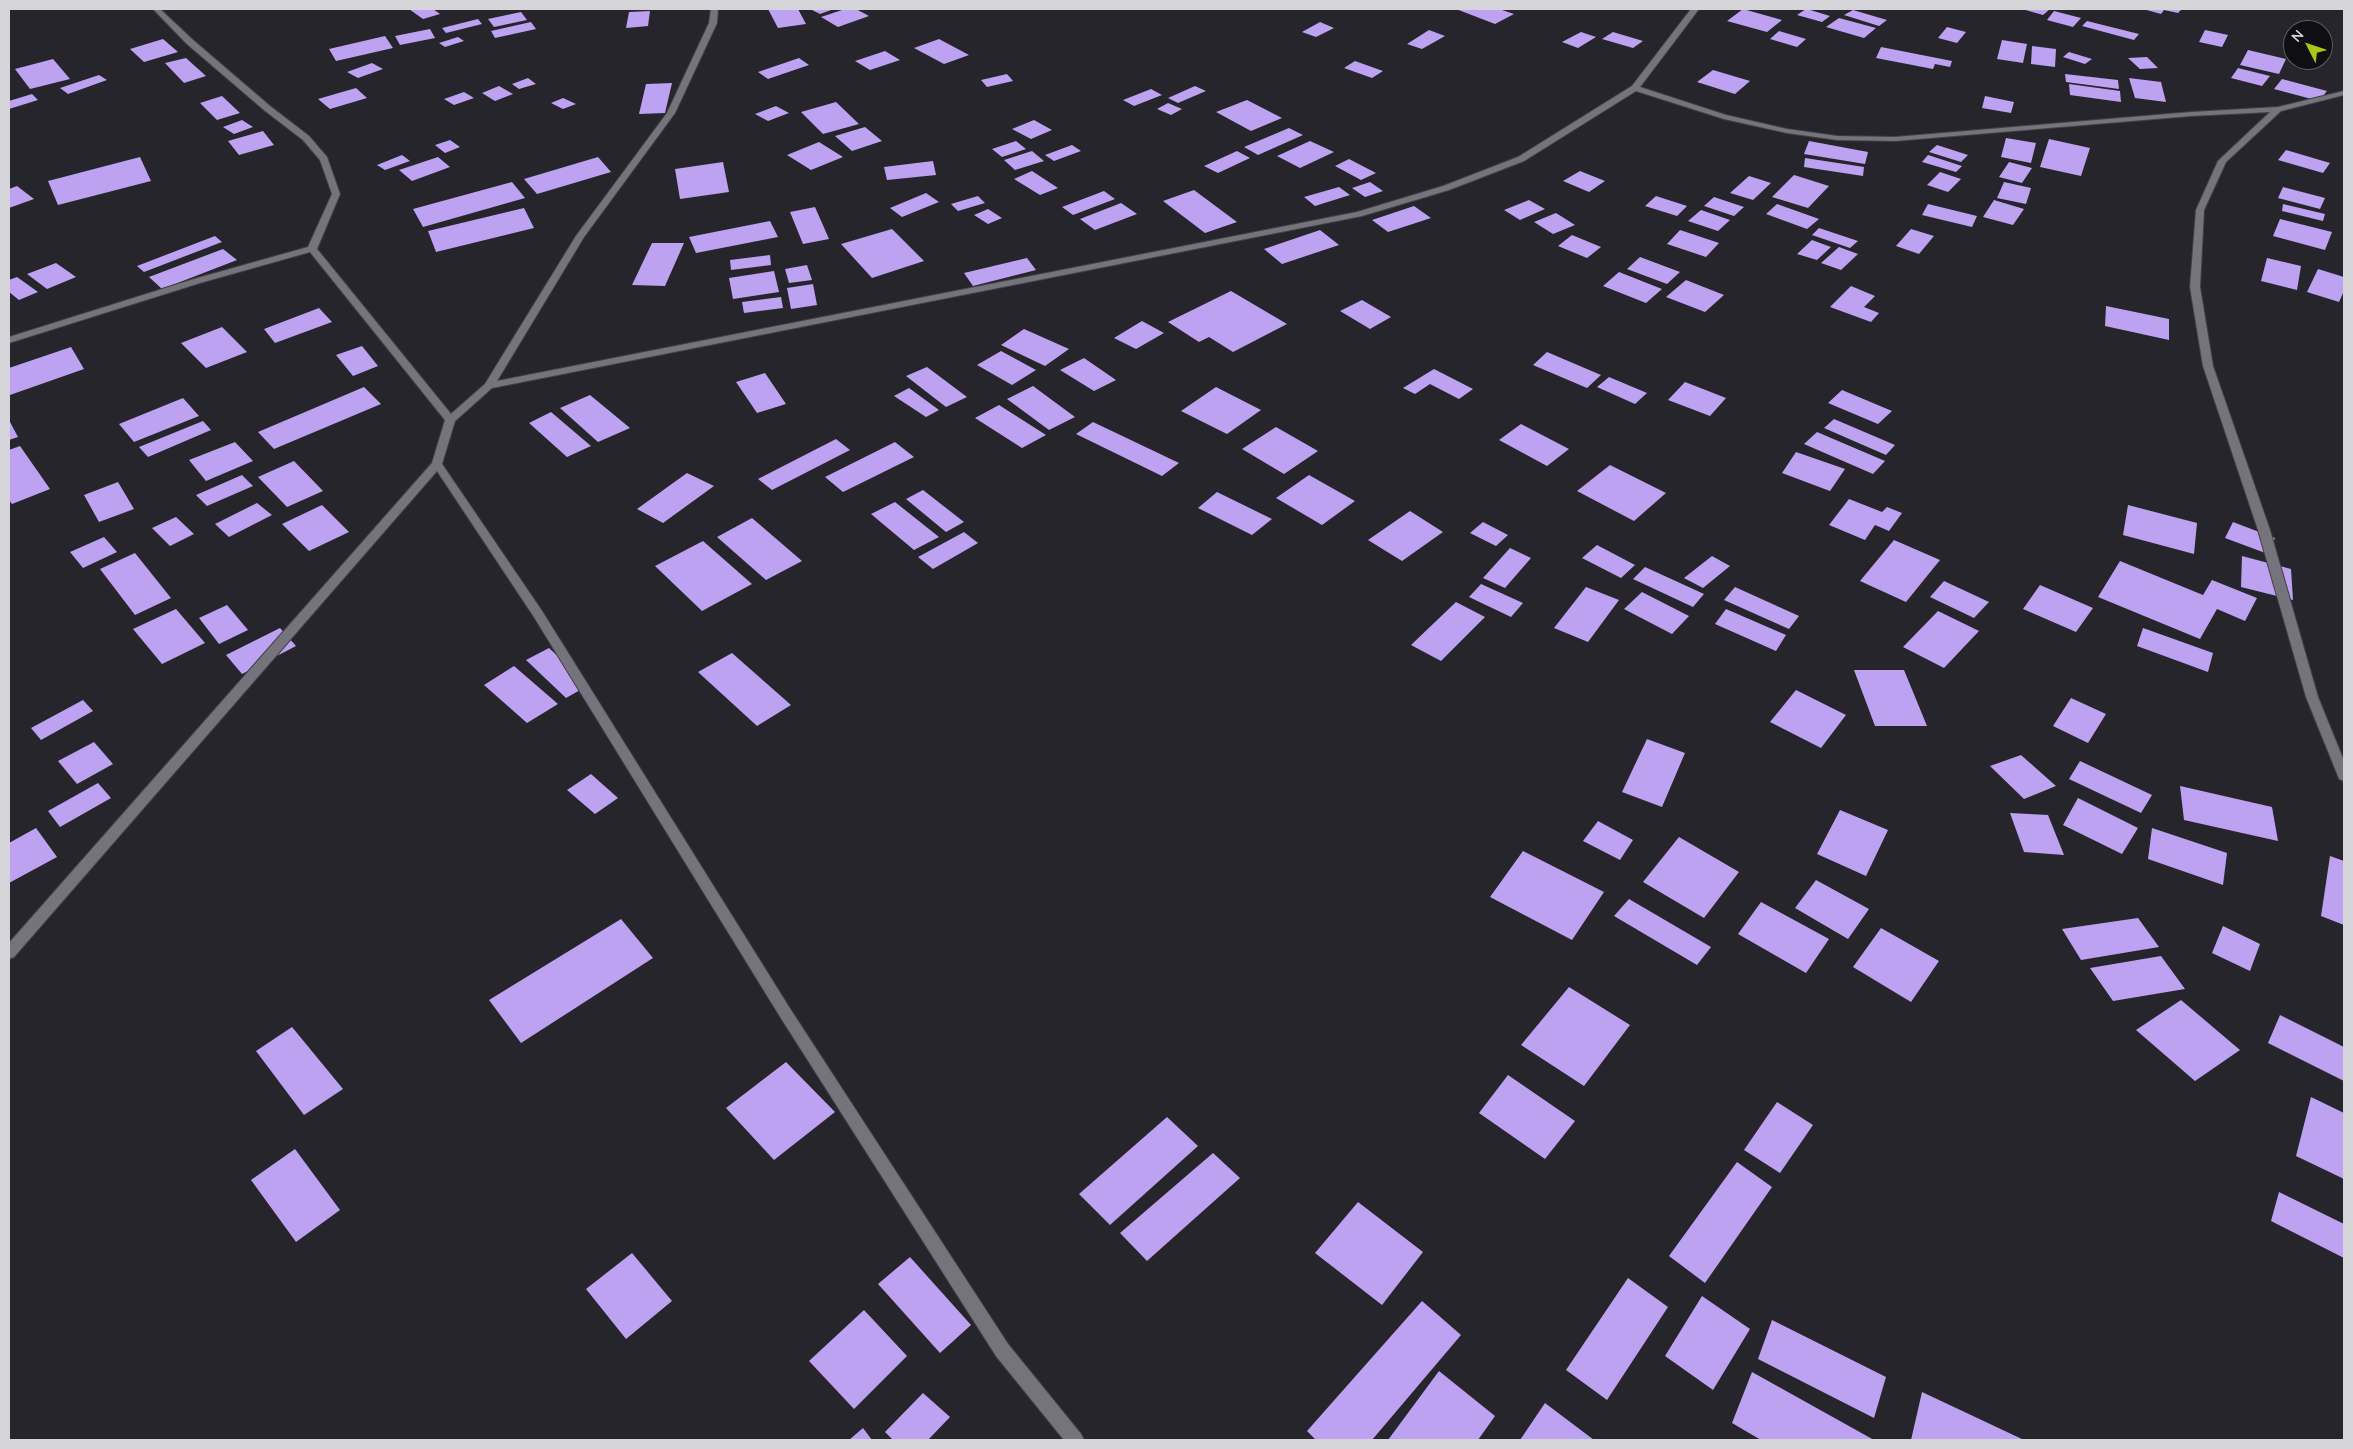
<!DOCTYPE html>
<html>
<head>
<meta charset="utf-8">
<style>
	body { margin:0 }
	#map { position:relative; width:2353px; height:1449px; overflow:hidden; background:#27252c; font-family:Quicksand,sans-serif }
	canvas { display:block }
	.frame { position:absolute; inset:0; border:10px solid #d5d4d9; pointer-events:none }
	.north { position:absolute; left:2283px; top:20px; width:50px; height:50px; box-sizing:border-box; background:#0f0e12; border:1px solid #5e5d62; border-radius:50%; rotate:311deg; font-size:14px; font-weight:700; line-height:20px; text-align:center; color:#d5d4d9 }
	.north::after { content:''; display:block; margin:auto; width:18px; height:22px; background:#aac718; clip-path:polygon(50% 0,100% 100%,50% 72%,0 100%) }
</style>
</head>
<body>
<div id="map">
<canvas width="2353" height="1449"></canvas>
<div class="frame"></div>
<div class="north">N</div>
</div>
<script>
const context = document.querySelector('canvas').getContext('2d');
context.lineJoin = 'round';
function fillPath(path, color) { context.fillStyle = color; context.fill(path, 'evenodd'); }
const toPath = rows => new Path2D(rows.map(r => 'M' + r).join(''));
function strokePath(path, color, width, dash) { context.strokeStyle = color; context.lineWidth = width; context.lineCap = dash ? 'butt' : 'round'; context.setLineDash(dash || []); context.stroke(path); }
fillPath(toPath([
	[409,9,433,9,440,14,423,19],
	[768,9,798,9,806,24,778,28],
	[816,9,834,9,820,14,812,10],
	[845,9,856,9,869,16,838,27,821,17],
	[1456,9,1499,9,1514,14,1495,24],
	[1743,9,1782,20,1767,32,1727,21],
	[1806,9,1807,9,1830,16,1822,22,1797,15],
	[2022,9,2050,9,2043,15],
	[2143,9,2182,9,2178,13,2164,10,2161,14],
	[1853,10,1887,20,1879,26,1844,15],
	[650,11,648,26,626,28,629,12],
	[2054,11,2081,18,2073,27,2047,20],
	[521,12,527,20,494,27,488,19],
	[1839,18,1876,28,1864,38,1826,27],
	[478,19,482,24,446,33,442,28],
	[2087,21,2139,34,2134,40,2082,26],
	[531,22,536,29,495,38,491,31],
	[1320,22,1334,28,1316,37,1302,32],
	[1947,27,1966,32,1957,43,1938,38],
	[430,29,435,38,400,45,395,36],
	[1429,30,1445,36,1422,49,1407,44],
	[2205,30,2228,35,2222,47,2199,42],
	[1779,31,1806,39,1797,47,1770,39],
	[1581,32,1596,37,1578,48,1562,42],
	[1613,32,1643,41,1633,48,1602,39],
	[385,36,393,48,336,61,329,49],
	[458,37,464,41,445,47,439,43],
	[163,39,178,52,144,62,130,49],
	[939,39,969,55,944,64,914,48],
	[2002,40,2027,44,2023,63,1997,59],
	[2032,46,2056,49,2055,67,2031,64],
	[1881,47,1952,61,1950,67,1935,64,1933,69,1876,58],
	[2248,50,2286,59,2279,74,2240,65],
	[885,51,900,60,870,70,855,61],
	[2069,52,2092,59,2085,64,2063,57],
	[2147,57,2158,68,2140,69,2128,58],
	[186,58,206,76,184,83,165,63],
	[799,58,809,65,768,79,758,72],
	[53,59,70,79,30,89,15,69],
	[1355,61,1383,71,1372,78,1344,68],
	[372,63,383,69,358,78,347,72],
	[2238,68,2270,76,2262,86,2231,78],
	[1713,70,1750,81,1735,94,1697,82],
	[1007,74,1013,81,987,87,981,80],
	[2065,74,2118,80,2119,89,2066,82],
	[99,75,107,80,68,94,60,88],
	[528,78,536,84,519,89,512,84],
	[2129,78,2161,82,2166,102,2135,98],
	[2282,79,2327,91,2319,101,2274,89],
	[672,83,665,113,639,114,646,84],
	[2069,84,2120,91,2121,102,2070,95],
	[499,86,513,94,495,101,482,93],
	[1195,86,1206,91,1178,103,1168,98],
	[356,88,367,98,330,109,318,99],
	[1151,89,1162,95,1134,106,1123,100],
	[464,92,474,98,454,105,444,99],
	[32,94,38,100,9,109,9,101],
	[222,96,240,113,217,120,200,103],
	[1985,96,2014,102,2011,113,1982,108],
	[563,98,576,104,563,109,551,103],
	[1247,100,1282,118,1251,131,1216,112],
	[836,102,859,124,823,134,801,112],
	[1168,103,1182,109,1171,115,1157,109],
	[776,106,789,113,768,121,755,114],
	[242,120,253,127,234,134,223,127],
	[1034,120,1052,130,1031,139,1012,129],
	[865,127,882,141,852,151,835,136],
	[1289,128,1303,135,1258,155,1244,147],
	[263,131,274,145,239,155,228,141],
	[2006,138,2036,143,2031,163,2001,157],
	[2049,139,2090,148,2081,176,2040,167],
	[450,140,460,147,445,153,435,145],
	[1016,141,1026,149,1002,157,992,149],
	[1310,141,1334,152,1300,168,1277,156],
	[1809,141,1868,152,1865,164,1804,154],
	[819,142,843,157,811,170,787,155],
	[1072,145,1081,151,1054,161,1045,155],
	[1937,145,1968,155,1961,162,1929,152],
	[2286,150,2330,163,2323,173,2278,160],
	[1032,151,1044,161,1015,170,1004,160],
	[1237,151,1250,158,1218,173,1204,166],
	[402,155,410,161,385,170,377,165],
	[1928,155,1962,166,1956,172,1922,162],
	[140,157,151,181,58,205,48,181],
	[438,157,450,167,412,181,399,170],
	[598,157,611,172,537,194,524,179],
	[1805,158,1864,167,1863,176,1804,167],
	[1349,159,1376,173,1361,180,1335,166],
	[933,161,936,175,887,180,884,167],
	[723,162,729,192,680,199,675,169],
	[2009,162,2032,168,2022,183,1999,177],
	[1032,171,1058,188,1040,195,1014,179],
	[1580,171,1605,181,1589,192,1563,181],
	[1940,172,1961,179,1948,192,1927,185],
	[1794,175,1829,186,1808,208,1772,197],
	[1749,176,1771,183,1753,200,1730,193],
	[512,182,525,198,423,227,413,209],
	[1370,182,1383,191,1365,197,1352,188],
	[2004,182,2031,188,2026,204,1997,198],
	[17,186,34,199,9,208,9,189],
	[1339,187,1350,195,1315,206,1304,197],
	[2283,187,2325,198,2320,209,2278,198],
	[1194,190,1237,222,1205,233,1163,201],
	[1104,191,1115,199,1073,215,1062,207],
	[926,193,939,202,902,217,890,208],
	[978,196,985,203,958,211,951,204],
	[1656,196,1687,206,1677,216,1645,206],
	[1714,197,1744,207,1734,216,1704,206],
	[1529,200,1545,209,1520,220,1504,210],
	[1994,200,2024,209,2013,225,1983,217],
	[1121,203,1137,214,1095,230,1080,219],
	[1777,204,1819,219,1807,229,1766,214],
	[1928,204,1977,216,1972,227,1922,215],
	[2283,204,2325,214,2323,221,2282,211],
	[1414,206,1431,218,1388,232,1372,220],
	[815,207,829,239,803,244,790,212],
	[524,208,534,228,436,252,428,231],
	[988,209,1002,218,988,224,974,215],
	[1701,210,1730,220,1718,231,1688,221],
	[1556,213,1575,225,1553,234,1534,222],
	[2280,219,2332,232,2325,250,2273,236],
	[770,221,778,237,696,253,689,237],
	[1819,228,1858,241,1850,248,1812,235],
	[892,229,924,261,872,278,841,244],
	[1911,229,1934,236,1919,254,1896,246],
	[1320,230,1339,245,1282,264,1264,249],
	[1680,230,1719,243,1706,257,1667,244],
	[1572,235,1601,247,1587,258,1558,246],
	[215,236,222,242,144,272,137,266],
	[1812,240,1831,247,1817,260,1797,254],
	[652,243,684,243,665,286,632,285],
	[1839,247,1858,254,1841,270,1821,263],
	[223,249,237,260,162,289,149,277],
	[770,255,771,265,731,270,730,260],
	[1640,257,1680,272,1667,284,1627,269],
	[1027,258,1036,270,973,286,964,273],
	[2267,258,2301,266,2297,290,2261,281],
	[56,263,76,277,47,289,27,274],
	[807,265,812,280,789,283,785,269],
	[2318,269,2344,277,2344,291,2339,302,2307,292],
	[774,271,779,292,733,299,729,278],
	[1619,272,1662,289,1646,303,1603,286],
	[17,277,38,292,19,300,9,292,9,280],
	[1686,280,1724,295,1705,312,1666,297],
	[813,284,817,305,791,309,787,288],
	[1851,286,1875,296,1864,307,1879,313,1871,322,1830,307],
	[1231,291,1287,324,1233,352,1209,337,1199,342,1168,322],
	[781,297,783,308,744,313,742,302],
	[1362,300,1391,317,1370,329,1340,311],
	[2106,306,2169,319,2169,340,2105,326],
	[319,308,332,322,275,343,264,329],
	[1142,321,1164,333,1136,349,1114,338],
	[222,327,247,352,206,368,181,343],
	[1024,329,1069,349,1045,366,1001,345],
	[362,346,378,366,353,376,336,355],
	[71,347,84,369,10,395,9,368],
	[1001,351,1036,370,1012,385,977,365],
	[1547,352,1601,375,1587,388,1533,365],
	[1084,358,1116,380,1094,391,1060,370],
	[927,367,967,397,946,407,906,376],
	[1434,369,1473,389,1459,399,1430,384,1415,394,1403,388],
	[765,373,786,404,757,413,736,382],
	[1609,377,1647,393,1635,404,1597,387],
	[1685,382,1726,398,1710,416,1668,400],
	[1033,386,1075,417,1049,430,1007,399],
	[364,387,381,404,274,449,258,432],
	[1216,387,1261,410,1227,434,1181,411],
	[909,388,939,410,926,417,894,396],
	[1842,390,1892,411,1878,424,1828,403],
	[590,395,630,428,598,442,560,408],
	[183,398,199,416,134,442,119,424],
	[999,405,1046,435,1022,448,975,418],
	[551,412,591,446,567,457,529,423],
	[1834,419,1895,445,1886,455,1824,428],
	[9,420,18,437,9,440],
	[203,421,211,430,148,457,139,447],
	[1093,422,1179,463,1162,476,1076,434],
	[1521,424,1569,449,1547,466,1499,440],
	[1276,427,1318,451,1284,474,1242,449],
	[1817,432,1885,461,1873,474,1804,444],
	[836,439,850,450,772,490,758,479],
	[235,442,253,461,206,481,189,460],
	[895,442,914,457,843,492,825,477],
	[20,446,50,489,12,504,9,500,9,450],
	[1796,452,1845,469,1830,491,1782,473],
	[294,461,323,491,287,507,258,477],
	[1610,465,1666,493,1634,521,1577,491],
	[687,473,714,486,663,523,637,509],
	[242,475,253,486,207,506,196,495],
	[1309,475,1355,501,1322,525,1276,498],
	[118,482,134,509,99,522,84,495],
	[923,490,964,522,946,532,906,499],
	[1217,492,1272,519,1252,535,1198,508],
	[1849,499,1882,512,1887,507,1902,513,1889,531,1875,525,1865,540,1829,525],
	[895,502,939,537,914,550,871,514],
	[257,503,272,515,229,537,215,524],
	[322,505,349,532,309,551,282,524],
	[2128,505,2197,523,2194,554,2123,535],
	[1410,511,1443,532,1402,561,1368,540],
	[176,517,194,534,170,546,152,528],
	[752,518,802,561,766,580,717,537],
	[1483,522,1508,535,1496,546,1470,533],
	[2233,522,2275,538,2268,554,2225,538],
	[964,532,978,543,933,569,918,557],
	[104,537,117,552,83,568,70,552],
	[1894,540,1940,560,1906,602,1860,581],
	[703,541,752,584,702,611,655,566],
	[1597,545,1635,565,1621,578,1582,558],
	[1510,548,1531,558,1505,588,1483,578],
	[135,553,171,598,135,615,100,569],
	[1712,556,1730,566,1703,588,1684,578],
	[2242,556,2291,569,2293,600,2241,587],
	[2120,561,2203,595,2212,580,2257,598,2245,621,2217,609,2200,639,2098,597],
	[1645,567,1704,594,1693,607,1633,579],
	[1944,581,1989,602,1974,618,1930,597],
	[1481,584,1523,603,1511,617,1469,597],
	[2040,585,2093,608,2076,632,2023,609],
	[1586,587,1619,600,1588,642,1554,628],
	[1735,587,1799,616,1789,629,1724,600],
	[1642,592,1689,616,1672,634,1624,609],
	[1456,602,1485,617,1441,661,1411,645],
	[227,605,248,630,219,644,199,618],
	[176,609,205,643,162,664,133,629],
	[1726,609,1786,635,1776,651,1715,624],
	[1938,611,1979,631,1944,668,1903,647],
	[280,628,296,646,242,674,226,655],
	[2143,628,2213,653,2208,672,2137,646],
	[549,648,589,685,566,698,526,660],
	[732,653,791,705,757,726,698,672],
	[514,666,558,704,527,723,484,685],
	[1854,670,1904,670,1927,726,1875,726],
	[1796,690,1846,715,1821,748,1770,722],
	[2071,698,2106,714,2088,743,2053,726],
	[83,700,93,711,41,740,31,728],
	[1647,739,1685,753,1662,807,1622,792],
	[94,742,113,764,77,784,58,761],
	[2021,755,2056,786,2024,799,1990,766],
	[2080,761,2152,795,2141,813,2069,779],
	[591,774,618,798,595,814,567,790],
	[98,783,111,798,60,827,48,811],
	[2180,786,2272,807,2278,841,2184,820],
	[2078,798,2138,828,2122,854,2063,825],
	[1840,810,1888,830,1866,876,1817,854],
	[2010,813,2048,815,2064,855,2024,852],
	[1598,821,1633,840,1620,860,1583,841],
	[36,828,57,857,9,883,9,843],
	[2152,828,2227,853,2223,885,2148,859],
	[1679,837,1739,872,1704,918,1643,882],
	[1523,851,1604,892,1572,940,1490,897],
	[2330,856,2344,861,2344,925,2321,916],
	[1816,880,1869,909,1848,939,1795,908],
	[1629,899,1711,947,1697,965,1614,916],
	[1761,902,1829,939,1806,973,1738,934],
	[2138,918,2159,947,2081,960,2062,929],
	[621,919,653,958,521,1043,489,1000],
	[2223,926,2260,944,2250,971,2212,953],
	[1881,928,1939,961,1911,1002,1853,967],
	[2161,956,2185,989,2113,1001,2090,968],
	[1569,987,1630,1025,1584,1086,1521,1045],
	[2181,1000,2240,1050,2195,1081,2136,1030],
	[2280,1015,2344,1047,2344,1081,2268,1043],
	[292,1027,343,1089,304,1115,256,1051],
	[786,1062,835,1112,774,1160,726,1108],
	[1508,1075,1575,1121,1545,1159,1479,1113],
	[2311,1097,2344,1113,2344,1179,2296,1156],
	[1777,1102,1813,1125,1780,1173,1744,1150],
	[1167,1117,1198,1146,1110,1225,1079,1194],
	[295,1149,340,1210,296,1242,251,1180],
	[1213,1153,1240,1178,1147,1261,1120,1233],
	[1737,1162,1772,1187,1705,1283,1669,1256],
	[2279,1192,2344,1224,2344,1258,2271,1221],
	[1358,1202,1423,1252,1382,1305,1315,1253],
	[632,1253,672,1301,626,1339,586,1289],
	[910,1257,971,1325,940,1353,878,1284],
	[1628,1278,1668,1307,1607,1400,1566,1370],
	[1702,1296,1750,1329,1713,1390,1665,1356],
	[1422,1301,1461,1335,1372,1440,1316,1440,1307,1431],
	[864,1310,907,1356,854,1409,809,1361],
	[1772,1320,1886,1377,1874,1418,1758,1359],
	[1439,1371,1495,1416,1478,1440,1388,1440],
	[1752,1372,1874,1440,1761,1440,1732,1423],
	[1922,1392,2024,1440,1911,1440],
	[923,1393,950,1417,928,1440,893,1440,885,1432],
	[1545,1403,1594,1440,1520,1440],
	[863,1428,872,1440,849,1440]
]), '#bda2f1');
const minor = toPath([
	[153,9,160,9,193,40,270,106,309,136,327,157,340,194,317,249,451,414,485,384,576,236,667,113,709,23,711,9,718,9,717,23,675,113,584,237,497,381,1357,212,1443,186,1518,157,1632,86,1691,9,1699,9,1640,87,1726,115,1787,129,1837,136,1895,137,2191,112,2278,107,2344,91,2344,95,2281,111,2226,162,2204,210,2200,287,2213,366,2270,530,2318,697,2344,761,2344,781,2339,779,2338,776,2306,697,2258,530,2203,366,2190,287,2196,210,2218,161,2270,112,2191,116,1895,141,1837,140,1787,133,1724,119,1636,91,1524,161,1449,190,1362,216,492,388,455,421,442,464,542,611,789,1007,1008,1344,1081,1434,1084,1440,1064,1440,996,1356,779,1015,534,617,437,471,14,957,9,959,9,943,432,463,445,420,310,252,200,283,9,343,9,337,194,279,308,247,332,194,320,160,303,140,264,110,187,44,153,9]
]);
strokePath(minor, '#434147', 2);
fillPath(minor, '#75737b');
</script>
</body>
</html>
